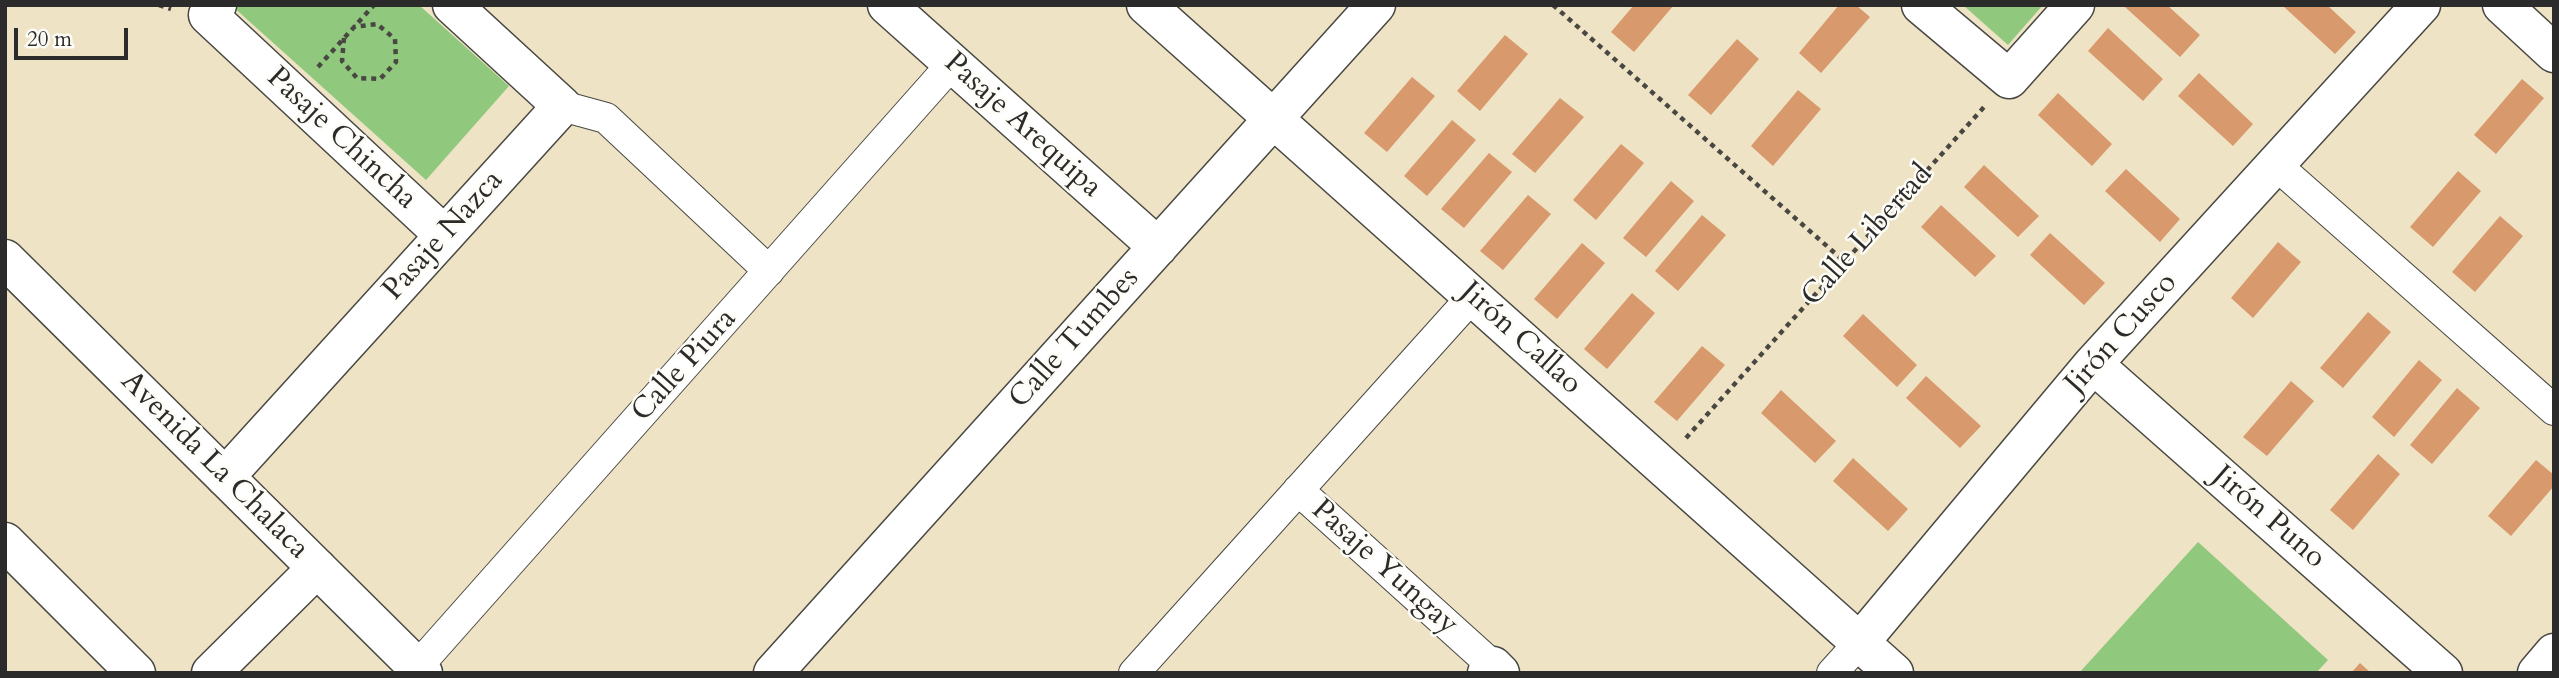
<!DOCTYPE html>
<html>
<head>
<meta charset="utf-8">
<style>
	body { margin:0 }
	#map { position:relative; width:2559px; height:678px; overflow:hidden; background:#eee3c5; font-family:Cardo,serif }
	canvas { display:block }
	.frame { position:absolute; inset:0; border:7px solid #2b2b2b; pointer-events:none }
	.scale { position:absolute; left:14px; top:28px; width:114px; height:32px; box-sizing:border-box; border:4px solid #2b2b2b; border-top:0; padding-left:9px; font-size:21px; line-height:24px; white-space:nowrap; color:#2b2b2b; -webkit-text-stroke:5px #fdfcf7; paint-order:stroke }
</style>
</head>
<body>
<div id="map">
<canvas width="2559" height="678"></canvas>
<div class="frame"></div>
<div class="scale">20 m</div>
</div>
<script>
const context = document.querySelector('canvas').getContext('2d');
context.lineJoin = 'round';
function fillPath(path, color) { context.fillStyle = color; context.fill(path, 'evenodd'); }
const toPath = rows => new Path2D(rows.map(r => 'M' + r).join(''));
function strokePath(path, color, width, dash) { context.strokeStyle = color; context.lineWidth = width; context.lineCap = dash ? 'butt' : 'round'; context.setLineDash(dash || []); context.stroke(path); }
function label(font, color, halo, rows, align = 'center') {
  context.font = font + ' Cardo,serif'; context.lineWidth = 5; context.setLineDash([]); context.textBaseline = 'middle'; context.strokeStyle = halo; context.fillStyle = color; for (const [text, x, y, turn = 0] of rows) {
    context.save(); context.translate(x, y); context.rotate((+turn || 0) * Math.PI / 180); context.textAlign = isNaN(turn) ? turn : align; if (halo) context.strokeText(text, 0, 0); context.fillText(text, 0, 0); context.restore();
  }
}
fillPath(toPath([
	[231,5,419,5,509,86,426,180],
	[1963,5,2043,5,2008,45],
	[2198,542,2328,660,2316,673,2079,673]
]), '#90c97d');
fillPath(toPath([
	[1634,5,1674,5,1634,52,1611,32],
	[1839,5,1856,5,1870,17,1821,73,1799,53],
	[2126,5,2167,5,2200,35,2180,57,2125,7],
	[2282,5,2327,5,2356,32,2335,54],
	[2108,28,2163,79,2143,101,2088,51],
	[1505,35,1528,54,1480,111,1457,91],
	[1737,39,1759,59,1711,115,1688,95],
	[2199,73,2253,124,2233,146,2178,96],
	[1412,77,1435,96,1387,152,1364,133],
	[2522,79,2544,98,2496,154,2474,135],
	[1798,90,1821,109,1773,166,1751,146],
	[2058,93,2112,144,2092,166,2038,115],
	[1560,98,1584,117,1535,173,1512,154],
	[1452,120,1476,140,1427,196,1404,176],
	[1621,144,1644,163,1596,220,1573,200],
	[1489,153,1512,172,1464,228,1441,209],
	[1984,165,2039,216,2018,237,1964,187],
	[2126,169,2180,219,2160,242,2105,191],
	[2458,171,2481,191,2433,247,2410,227],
	[1671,181,1694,201,1646,257,1623,238],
	[1528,195,1551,214,1503,270,1480,251],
	[1941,205,1996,256,1975,277,1921,227],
	[1702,215,1726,235,1678,291,1655,271],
	[2500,216,2523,236,2475,292,2452,272],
	[2050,233,2105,283,2084,305,2030,255],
	[2278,242,2301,262,2253,318,2231,298],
	[1582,243,1605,263,1557,319,1534,299],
	[1632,293,1655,313,1607,369,1584,349],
	[2368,312,2391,332,2343,388,2320,368],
	[1863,314,1917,365,1897,387,1843,336],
	[1702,346,1725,365,1677,421,1654,402],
	[2419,360,2442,380,2394,437,2372,417],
	[1926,376,1981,426,1960,448,1906,398],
	[2291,381,2314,401,2267,456,2243,437],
	[2457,388,2480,408,2432,464,2410,445],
	[1781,390,1836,441,1815,463,1761,413],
	[2378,454,2400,474,2353,530,2330,510],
	[1853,458,1908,509,1888,531,1833,481],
	[2536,460,2554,475,2554,486,2511,536,2488,516],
	[2360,663,2371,673,2351,673]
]), '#d8996d');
const pedestrian = toPath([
	[562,106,606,118,769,271],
	[2275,164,2554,410],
	[1298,490,1493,666],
	[417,667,952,64],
	[1134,673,1472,297],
	[1832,673,1860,642]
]);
const minor = toPath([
	[217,5,208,15,444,235],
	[887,5,1158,247],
	[1146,5,1894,673],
	[1921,5,2009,79,2075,5],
	[2502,5,2554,53],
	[2093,364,2443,673],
	[225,477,562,106,452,5],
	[5,542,136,673],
	[1860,642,2093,364,2421,5],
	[211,673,317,568],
	[773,673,1376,5],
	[1487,673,1493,666,1500,673],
	[2537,673,2554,653]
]);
const tertiary = toPath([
	[5,259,423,673]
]);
strokePath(pedestrian, '#484742', 32);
strokePath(minor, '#484742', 41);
strokePath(tertiary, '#484742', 41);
strokePath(toPath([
	[159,5,171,9],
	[1553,5,1845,262],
	[344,38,342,61,357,78,380,79,396,62,395,39,377,24,353,27],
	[318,67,374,5],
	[1686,438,1985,106]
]), '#484742', 4.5, [5, 5]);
strokePath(pedestrian, '#fff', 30);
strokePath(minor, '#fff', 38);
strokePath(tertiary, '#fff', 38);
label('30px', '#2b2b2b', '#fdfcf7', [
	["Pasaje Arequipa",1022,126,42],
	["Pasaje Chincha",341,139,43],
	["Pasaje Nazca",444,236,-48],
	["Calle Libertad",1868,236,-48],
	["Jirón Cusco",2122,334,-48],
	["Calle Tumbes",1075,339,-48],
	["Jirón Callao",1520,339,42],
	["Calle Piura",685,366,-48],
	["Avenida La Chalaca",214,466,45],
	["Jirón Puno",2268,518,41],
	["Pasaje Yungay",1384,568,42]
]);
</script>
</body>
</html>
